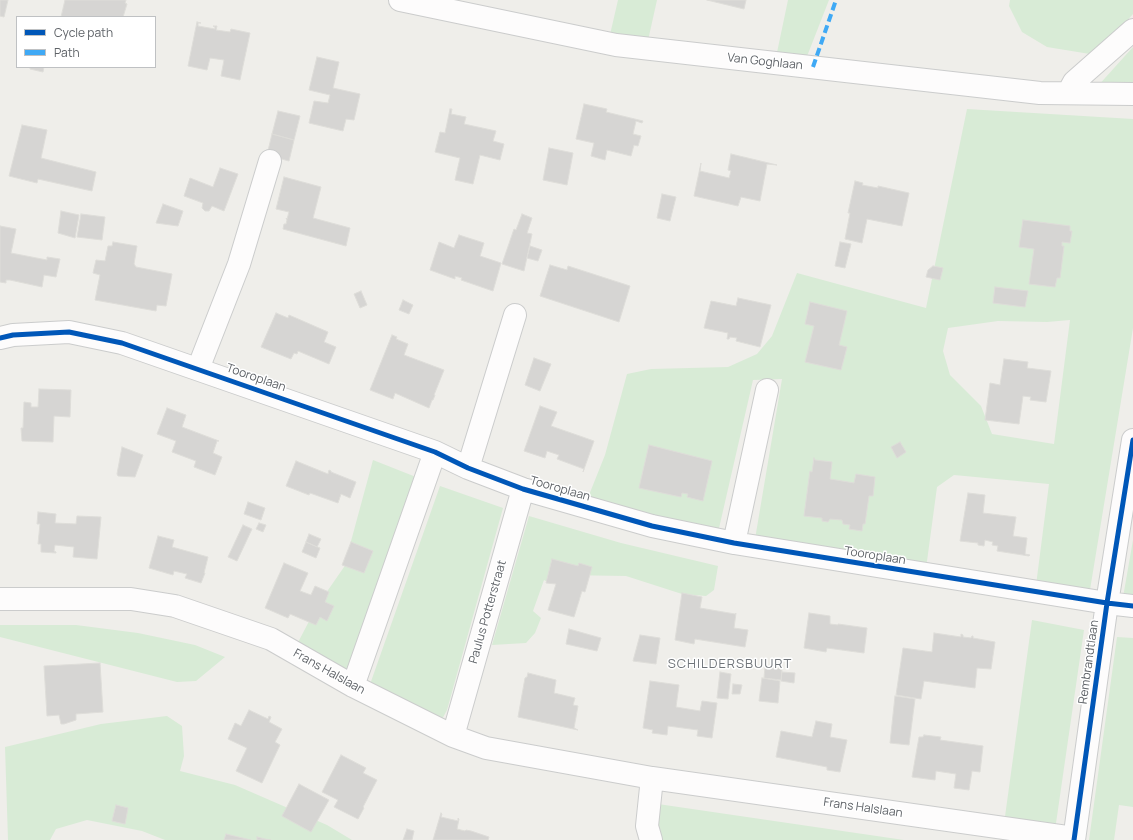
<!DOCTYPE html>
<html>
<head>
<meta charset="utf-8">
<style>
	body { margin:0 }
	#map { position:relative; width:1133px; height:840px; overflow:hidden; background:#efeeea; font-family:Manrope,sans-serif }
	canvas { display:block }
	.legend { position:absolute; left:16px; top:16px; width:140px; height:52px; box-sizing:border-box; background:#fff; border:1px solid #bfc1c3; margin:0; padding:5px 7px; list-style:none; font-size:12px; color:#5f6368 }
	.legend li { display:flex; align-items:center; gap:8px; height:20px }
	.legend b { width:20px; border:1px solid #bfc1c3 }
</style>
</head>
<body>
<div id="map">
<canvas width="1133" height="840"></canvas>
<ul class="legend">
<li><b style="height:5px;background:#0057b8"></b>Cycle path</li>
<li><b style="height:5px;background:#3fa9f5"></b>Path</li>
</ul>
</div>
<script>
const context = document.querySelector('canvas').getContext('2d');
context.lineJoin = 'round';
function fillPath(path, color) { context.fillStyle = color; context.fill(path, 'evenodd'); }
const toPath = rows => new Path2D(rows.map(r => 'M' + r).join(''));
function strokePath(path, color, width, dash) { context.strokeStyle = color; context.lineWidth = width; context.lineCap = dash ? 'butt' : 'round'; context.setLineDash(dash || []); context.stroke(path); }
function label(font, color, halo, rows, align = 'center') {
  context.font = font + ' Manrope,sans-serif'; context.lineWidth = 3; context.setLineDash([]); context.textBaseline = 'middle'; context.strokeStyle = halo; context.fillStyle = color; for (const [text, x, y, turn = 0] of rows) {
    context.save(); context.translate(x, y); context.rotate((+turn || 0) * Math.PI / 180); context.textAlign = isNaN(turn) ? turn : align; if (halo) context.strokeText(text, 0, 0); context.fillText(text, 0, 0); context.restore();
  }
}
fillPath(toPath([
	[618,0,657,0,647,45,609,39],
	[788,0,829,0,804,64,775,62],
	[1010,0,1133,0,1133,14,1096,55,1047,47,1022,32,1009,6],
	[1133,47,1133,89,1096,88],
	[967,109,1133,119,1133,328,1088,602,1035,593,1049,484,954,475,937,487,925,576,754,545,782,379,753,380,717,537,585,505,605,455,627,374,651,369,728,367,757,354,772,336,797,273,926,308],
	[1070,320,1054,444,992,434,981,406,950,375,943,351,948,328,998,321,1047,322],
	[373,460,416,477,345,675,294,650,317,606,344,567],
	[440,486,503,508,447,710,440,723,368,690],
	[529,516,621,543,718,566,714,590,706,596,682,594,626,576,563,575,551,584,544,580,533,611,541,618,535,633,526,643,492,645],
	[1133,540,1133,604,1122,603],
	[1032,620,1084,630,1054,837,1003,831],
	[0,625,76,625,138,633,195,645,225,657,196,681,177,682,0,637],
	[1117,637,1133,638,1133,807,1119,805,1114,840,1089,840],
	[167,716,182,726,184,756,180,771,235,785,327,825,352,840,165,840,142,831,87,820,56,829,50,840,8,840,5,747,101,724],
	[658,804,904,840,651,840]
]), '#d8ebd6');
const building = toPath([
	[0,0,8,0,4,17,0,16,0,0],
	[65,0,126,0,125,3,127,4,123,17,61,17,65,0],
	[707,0,746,0,744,9,707,0],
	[197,22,201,23,198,23,198,26,215,29,215,27,213,26,217,26,216,30,230,32,231,29,250,33,240,80,221,76,224,60,210,58,207,70,188,66,197,22],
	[317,57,339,62,333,88,360,94,354,120,346,119,343,131,309,123,314,101,328,103,330,95,309,90,317,57],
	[30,67,44,67,43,72,30,69,30,67],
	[584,104,607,109,606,112,643,121,642,123,636,121,633,134,641,136,638,146,634,145,631,156,607,150,605,160,591,156,594,143,576,139,584,104],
	[450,109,452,109,451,114,466,117,464,124,496,131,493,141,504,144,500,160,480,155,473,184,455,180,460,158,435,152,440,132,445,133,450,109],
	[278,111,300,116,294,140,272,134,278,111],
	[22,125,47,130,41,158,96,172,92,191,38,179,37,183,9,176,22,125],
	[272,134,294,140,289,161,267,155,272,134],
	[549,148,573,153,567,185,543,180,549,148],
	[731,154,777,165,767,164,760,201,741,197,738,206,694,196,701,163,700,171,729,178,731,171,728,170,731,154],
	[220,168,238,174,224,211,212,206,209,211,205,211,202,208,203,203,184,196,190,178,213,187,220,168],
	[284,177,321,187,313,218,350,228,346,246,283,229,284,224,286,224,287,220,286,218,287,219,289,212,276,209,284,177],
	[855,181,863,183,862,185,878,188,878,186,909,193,902,226,867,219,862,243,845,239,850,213,848,213,855,181],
	[662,194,676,197,670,221,657,218,662,194],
	[163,204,183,211,178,226,156,223,163,204],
	[61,211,79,215,75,238,58,233,61,211],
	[81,214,105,217,102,240,77,237,81,214],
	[522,214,532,218,527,233,532,234,524,271,502,264,514,229,516,230,522,214],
	[1023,220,1070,226,1070,231,1072,231,1070,243,1062,242,1062,246,1064,246,1060,278,1057,278,1055,287,1029,284,1034,249,1019,247,1023,220],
	[0,226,16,229,11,253,47,260,47,257,60,259,56,277,44,275,42,287,10,280,6,280,6,283,0,282,0,226],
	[459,235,484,243,480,256,501,263,493,291,461,280,462,278,455,276,455,279,430,270,439,242,454,248,459,235],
	[113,242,137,246,134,264,136,267,172,274,166,306,157,305,156,311,95,300,100,275,93,273,96,260,105,261,108,246,112,246,113,242],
	[840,242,851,244,845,268,835,266,840,242],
	[530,246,542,250,538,261,527,258,530,246],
	[550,265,567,270,568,266,630,286,619,322,540,296,550,265],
	[933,266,943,268,940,280,926,277,928,270,933,266],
	[995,287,1028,291,1025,307,993,303,995,287],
	[361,291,367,305,360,308,354,294,361,291],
	[738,298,771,305,760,347,736,341,737,338,730,337,729,339,727,339,728,333,704,328,711,301,736,306,738,298],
	[403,300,413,305,409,314,399,310,403,300],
	[810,302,847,311,839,345,847,347,841,370,805,362,814,326,805,324,810,302],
	[276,313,288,318,289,315,328,332,324,342,336,347,329,364,298,351,297,354,294,353,291,359,261,347,276,313],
	[392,335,397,337,396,339,408,344,404,355,444,370,434,395,435,395,433,400,432,400,429,408,395,393,393,399,370,390,392,335],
	[534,358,551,364,540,391,525,385,534,358],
	[1004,359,1028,362,1027,368,1051,371,1046,402,1030,400,1031,397,1023,396,1019,424,985,420,990,383,1000,385,1004,359],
	[39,389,71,390,70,417,54,416,53,442,22,441,21,428,23,428,24,402,31,403,31,407,38,407,39,389],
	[540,406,557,412,551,426,594,441,583,472,584,469,557,459,559,455,547,451,545,458,524,451,540,406],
	[167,408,186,415,182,427,219,441,217,441,213,453,222,457,215,475,194,467,196,461,172,452,176,441,157,434,167,408],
	[900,442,906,452,897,458,891,447,900,442],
	[649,445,712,461,703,501,687,497,688,494,682,493,681,497,639,488,649,445],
	[122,447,143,455,135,477,118,476,117,474,122,447],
	[814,458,815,460,832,462,830,479,854,483,856,474,875,477,873,496,869,496,865,524,863,524,862,531,849,529,850,525,843,524,842,520,830,519,828,522,822,521,822,518,804,516,810,471,812,472,814,458],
	[296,461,328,474,329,470,331,471,331,472,356,482,350,498,341,494,338,503,310,493,309,495,286,486,296,461],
	[968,493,985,495,983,513,1016,517,1013,536,1027,538,1025,554,1030,555,1029,556,997,551,998,546,992,545,993,542,985,540,984,546,978,545,978,543,960,541,968,493],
	[248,502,265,508,261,520,244,514,248,502],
	[38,512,56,514,55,523,76,524,77,516,101,517,97,559,73,557,74,547,55,545,54,551,56,552,56,553,41,552,41,544,38,544,40,524,37,524,38,512],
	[259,523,266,525,263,532,256,529,259,523],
	[243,525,252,529,237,561,228,557,243,525],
	[309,534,321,539,317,547,306,542,309,534],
	[158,536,174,540,172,547,208,557,204,573,205,573,201,583,185,578,187,574,174,571,173,575,149,568,158,536],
	[306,542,320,548,316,558,302,552,306,542],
	[351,542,373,551,364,573,342,565,351,542],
	[552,559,578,566,579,563,592,567,585,592,582,591,574,617,548,610,556,584,546,583,552,559],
	[284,563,308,573,300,591,311,595,315,586,329,592,325,602,334,606,327,621,320,617,316,625,290,614,288,618,265,608,284,563],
	[682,593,702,597,700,608,735,614,736,613,734,628,748,630,745,647,695,639,694,644,675,640,682,593],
	[809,613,830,616,830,624,838,625,838,624,867,628,864,653,827,648,826,652,804,648,809,613],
	[569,629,601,638,597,651,566,644,569,629],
	[934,633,961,637,961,634,963,635,963,637,971,638,972,636,973,636,973,638,995,642,991,669,977,668,975,688,924,681,921,699,896,695,903,648,932,652,934,633],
	[640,635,660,638,656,664,633,661,640,635],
	[100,663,103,712,76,714,76,720,64,724,61,724,59,715,47,716,44,666,100,663],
	[765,667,782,669,781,680,764,678,765,667],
	[720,672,731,674,728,699,717,698,720,672],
	[782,672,795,673,794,683,781,681,782,672],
	[528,673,556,680,554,693,575,698,573,705,578,706,574,728,578,730,518,717,525,678,527,677,528,673],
	[762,678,780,681,778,703,759,701,762,678],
	[650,681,679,685,676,707,700,711,702,701,717,703,712,738,697,736,698,730,668,726,667,735,652,733,653,730,643,728,650,681],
	[733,684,742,685,740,694,732,694,733,684],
	[895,696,915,699,909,745,890,743,895,696],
	[249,710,268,719,269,716,271,717,269,722,282,729,275,742,280,745,262,783,236,771,247,748,228,739,235,723,241,726,249,710],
	[816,721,832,724,830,737,847,740,840,772,827,770,827,767,776,757,781,731,812,737,816,721],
	[924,735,941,737,940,740,983,746,980,772,972,771,969,790,954,788,956,774,936,771,935,780,912,777,919,737,923,737,924,735],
	[341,755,366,768,363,773,377,780,363,807,364,808,358,819,334,807,338,800,322,792,341,755],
	[299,784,329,800,311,832,282,816,299,784],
	[116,805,128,808,125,824,112,821,116,805],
	[441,813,442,814,441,817,458,821,458,818,459,819,457,829,465,831,466,830,471,831,489,837,488,840,433,840,441,813],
	[407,829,414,831,412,840,403,840,407,829],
	[226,834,251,840,224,840,226,834],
	[257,837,265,839,271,840,257,840,257,837]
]);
fillPath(building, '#d6d5d3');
strokePath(building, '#deddd9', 1);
const street = toPath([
	[400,0,616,45,1040,93,1133,94],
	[1068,93,1074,82,1133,30],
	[0,338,13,335,69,332,122,343,435,452,468,468,523,489,652,526,734,543,1107,603,1133,606],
	[198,369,239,264,270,161],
	[468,468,515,315],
	[734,543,767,390],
	[0,599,131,599,175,606,271,639,353,686,453,736,486,748,652,778,1074,838],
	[353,686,435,452],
	[453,736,523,489],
	[651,840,647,826,652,778],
	[1074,840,1107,603,1133,440]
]);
strokePath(street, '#cbcccc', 24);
strokePath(street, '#fdfcfc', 22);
strokePath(toPath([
	[813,67,836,0]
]), '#3fa9f5', 4, [8, 4]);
strokePath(toPath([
	[0,338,13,335,69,332,122,343,435,452,468,468,523,489,652,526,734,543,1107,603,1133,606],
	[1074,840,1107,603,1133,440]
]), '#0057b8', 5);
label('12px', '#5f6368', '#fff', [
	["Van Goghlaan",765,62,6],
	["Tooroplaan",256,378,19],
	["Tooroplaan",560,489,16],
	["Tooroplaan",875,556,9],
	["Paulus Potterstraat",488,612,-74],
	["Rembrandtlaan",1089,662,-82],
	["Frans Halslaan",329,672,29],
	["Frans Halslaan",863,808,8]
]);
context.letterSpacing = '1px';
label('13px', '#70757a', '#fff', [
	["SCHILDERSBUURT",730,664]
]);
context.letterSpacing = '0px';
</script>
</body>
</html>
